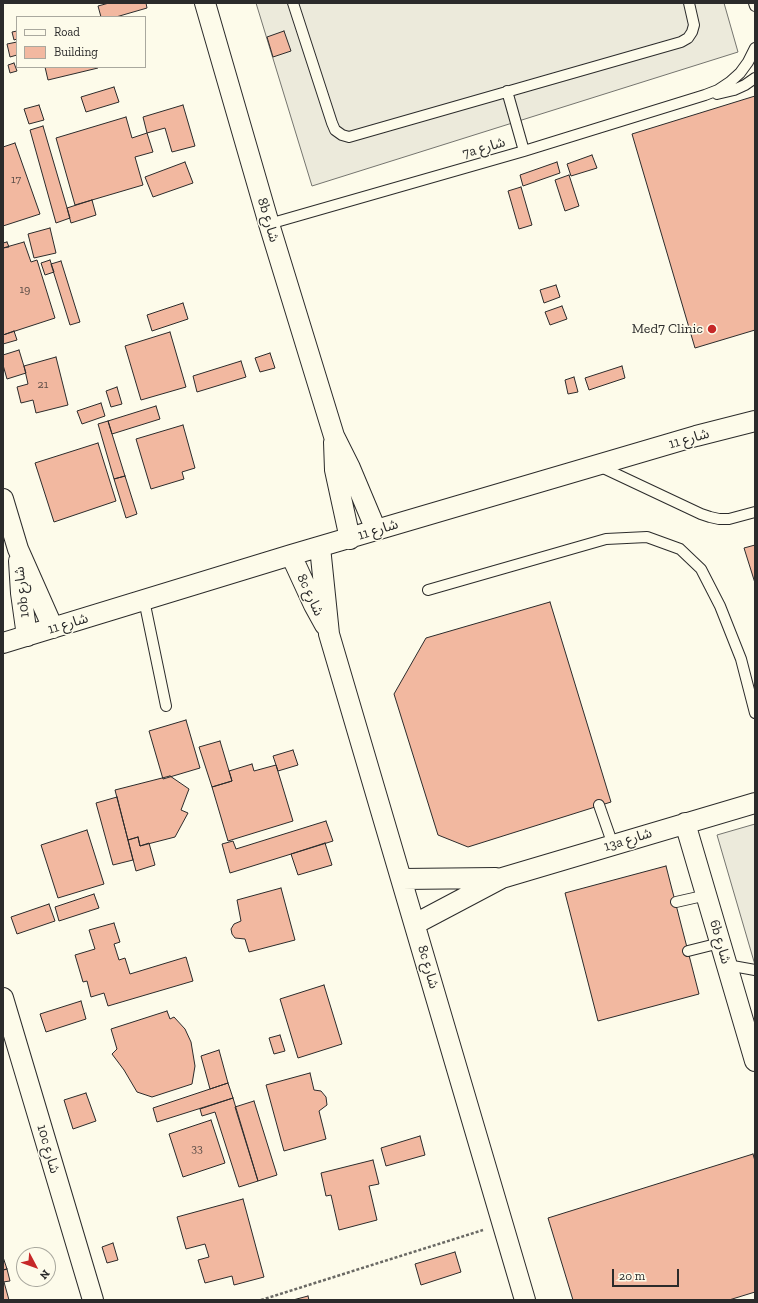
<!DOCTYPE html>
<html>
<head>
<meta charset="utf-8">
<style>
	body { margin:0 }
	#map { position:relative; width:758px; height:1303px; overflow:hidden; background:#fdfbea; font-family:"Zilla Slab",serif }
	canvas { display:block }
	.frame { position:absolute; inset:0; border:4px solid #2b2b2b; pointer-events:none }
	.legend { position:absolute; left:16px; top:16px; width:130px; height:52px; box-sizing:border-box; background:#fdfbea; border:1px solid #a9a89e; margin:0; padding:5px 7px; list-style:none; font-size:12px; color:#2b2b2b }
	.legend li { display:flex; align-items:center; gap:8px; height:20px }
	.legend b { width:20px; border:1px solid #a9a89e }
	.north { position:absolute; left:16px; top:1247px; width:40px; height:40px; box-sizing:border-box; background:#fdfbea; border:1px solid #a9a89e; border-radius:50%; rotate:131deg; font-size:11px; font-weight:700; line-height:16px; text-align:center; color:#2b2b2b }
	.north::after { content:''; display:block; margin:auto; width:14px; height:18px; background:#c62828; clip-path:polygon(50% 0,100% 100%,50% 72%,0 100%) }
	.scale { position:absolute; left:612px; top:1269px; width:67px; height:18px; box-sizing:border-box; border:2px solid #2b2b2b; border-top:0; padding-left:5px; font-size:12px; line-height:14px; white-space:nowrap; color:#2b2b2b; -webkit-text-stroke:3px #fdfbea; paint-order:stroke }
</style>
</head>
<body>
<div id="map">
<canvas width="758" height="1303"></canvas>
<div class="frame"></div>
<ul class="legend">
<li><b style="height:5px;background:#fdfbea"></b>Road</li>
<li><b style="height:11px;background:#f2b8a0"></b>Building</li>
</ul>
<div class="north">N</div>
<div class="scale">20 m</div>
</div>
<script>
const context = document.querySelector('canvas').getContext('2d');
context.lineJoin = 'round';
function fillPath(path, color) { context.fillStyle = color; context.fill(path, 'evenodd'); }
const toPath = rows => new Path2D(rows.map(r => 'M' + r).join(''));
function strokePath(path, color, width, dash) { context.strokeStyle = color; context.lineWidth = width; context.lineCap = dash ? 'butt' : 'round'; context.setLineDash(dash || []); context.stroke(path); }
function label(font, color, halo, rows, align = 'center') {
  context.font = font + ' "Zilla Slab","Noto Sans Arabic",serif'; context.lineWidth = 3; context.setLineDash([]); context.textBaseline = 'middle'; context.strokeStyle = halo; context.fillStyle = color; for (const [text, x, y, turn = 0] of rows) {
    context.save(); context.translate(x, y); context.rotate((+turn || 0) * Math.PI / 180); context.textAlign = isNaN(turn) ? turn : align; if (halo) context.strokeText(text, 0, 0); context.fillText(text, 0, 0); context.restore();
  }
}
const parking = toPath([
	[256,3,724,3,738,52,312,186,256,3],
	[755,824,755,965,717,835,755,824]
]);
fillPath(parking, '#eceadb');
strokePath(parking, '#74746e', 1);
const building = toPath([
	[109,3,146,3,147,8,116,17,101,17,98,6,109,3],
	[17,31,17,39,14,40,12,32,17,31],
	[284,31,291,51,273,57,267,37,284,31],
	[17,42,17,55,10,57,7,44,17,42],
	[14,63,17,71,10,73,8,65,14,63],
	[45,67,98,67,98,68,48,80,45,67],
	[114,87,119,102,86,112,81,97,114,87],
	[755,96,755,330,695,348,632,134,755,96],
	[39,105,44,120,29,124,24,109,39,105],
	[183,105,195,146,172,152,165,128,147,133,143,117,183,105],
	[126,117,132,138,147,133,153,152,135,157,143,185,75,205,56,138,126,117],
	[43,126,70,218,56,223,30,130,43,126],
	[15,143,40,214,3,226,3,147,15,143],
	[592,155,597,168,571,176,567,164,592,155],
	[185,162,193,183,153,197,145,177,185,162],
	[557,162,560,173,523,186,520,175,557,162],
	[569,175,579,206,565,211,555,180,569,175],
	[521,187,532,225,519,229,508,191,521,187],
	[92,200,96,215,71,223,67,208,92,200],
	[50,228,56,253,34,258,28,234,50,228],
	[7,242,9,247,3,248,3,243,7,242],
	[24,242,31,262,37,260,55,318,3,335,3,248,24,242],
	[50,260,54,272,45,275,41,263,50,260],
	[61,261,80,322,70,325,51,264,61,261],
	[556,285,560,297,544,303,540,290,556,285],
	[183,303,188,319,152,331,147,315,183,303],
	[562,306,567,319,550,325,545,312,562,306],
	[14,331,17,340,3,344,3,335,14,331],
	[170,332,186,387,141,400,125,346,170,332],
	[19,350,26,373,7,379,3,365,3,355,19,350],
	[270,353,275,368,260,372,255,358,270,353],
	[56,357,68,405,36,413,33,400,21,403,17,387,28,384,24,366,56,357],
	[241,361,246,377,197,392,193,376,241,361],
	[622,366,625,378,589,390,585,378,622,366],
	[574,377,578,392,568,394,565,380,574,377],
	[117,387,122,404,111,407,106,391,117,387],
	[101,403,105,416,82,424,77,411,101,403],
	[156,406,160,419,112,434,108,421,156,406],
	[108,421,125,476,114,479,98,424,108,421],
	[183,425,195,468,182,472,184,479,151,489,136,439,183,425],
	[98,443,116,501,54,522,35,463,98,443],
	[125,476,137,514,126,518,114,479,125,476],
	[755,545,755,583,744,548,755,545],
	[550,602,611,802,468,847,438,835,394,694,426,638,550,602],
	[186,720,200,768,163,779,149,731,186,720],
	[220,741,232,781,212,787,199,747,220,741],
	[293,750,298,765,278,771,273,756,293,750],
	[252,764,254,771,276,765,293,821,228,841,212,787,232,781,229,771,252,764],
	[170,776,189,789,181,810,188,813,175,837,140,846,138,837,128,840,115,790,170,776],
	[117,797,133,860,113,865,96,803,117,797],
	[326,821,333,841,230,873,222,844,233,841,236,849,326,821],
	[87,830,104,884,58,898,41,845,87,830],
	[138,837,140,846,149,843,155,865,136,871,128,840,138,837],
	[325,843,332,865,298,875,291,854,325,843],
	[666,866,699,994,598,1021,565,893,666,866],
	[281,888,295,940,249,952,245,939,235,938,232,934,231,929,234,924,241,921,237,900,281,888],
	[94,894,99,908,59,921,55,907,94,894],
	[49,904,55,921,17,934,11,917,49,904],
	[114,923,120,942,114,944,119,960,125,958,130,974,186,957,193,981,108,1006,104,993,91,997,87,981,83,982,75,955,95,949,89,930,114,923],
	[324,985,342,1044,298,1058,280,999,324,985],
	[81,1001,86,1019,46,1032,40,1014,81,1001],
	[167,1011,170,1019,174,1017,185,1029,191,1042,195,1066,192,1084,152,1097,137,1092,124,1070,112,1054,117,1049,111,1029,167,1011],
	[280,1035,285,1051,274,1054,269,1038,280,1035],
	[219,1050,228,1083,210,1089,201,1056,219,1050],
	[310,1073,314,1090,321,1091,326,1097,327,1105,319,1111,326,1139,284,1151,266,1085,310,1073],
	[228,1083,233,1098,157,1122,153,1108,228,1083],
	[86,1093,96,1121,73,1129,64,1100,86,1093],
	[233,1098,258,1181,239,1187,215,1112,202,1116,200,1109,233,1098],
	[254,1101,277,1175,258,1181,235,1107,254,1101],
	[211,1120,225,1163,183,1177,169,1134,211,1120],
	[420,1136,425,1155,386,1166,381,1148,420,1136],
	[753,1154,755,1161,755,1292,729,1300,573,1300,548,1218,753,1154],
	[373,1160,379,1184,369,1186,377,1220,339,1230,331,1195,326,1196,321,1173,373,1160],
	[243,1199,264,1277,234,1285,232,1276,205,1283,198,1260,209,1257,205,1244,186,1249,177,1217,243,1199],
	[113,1243,118,1260,107,1263,102,1247,113,1243],
	[455,1252,461,1272,421,1285,415,1264,455,1252],
	[3,1257,7,1269,3,1270,3,1257],
	[7,1269,10,1281,3,1282,3,1270,7,1269],
	[3,1282,4,1282,9,1300,3,1300,3,1282],
	[308,1296,309,1300,293,1300,308,1296]
]);
fillPath(building, '#f2b8a0');
strokePath(building, '#2b2b2b', 1);
const service = toPath([
	[293,3,332,123,335,130,342,135,349,137,681,42,688,38,692,32,694,25,689,3],
	[754,3,755,6],
	[507,91,524,151],
	[717,94,734,90,745,85,755,78],
	[269,224,524,151,705,95,718,90,730,82,740,73,748,62,755,48],
	[599,466,701,514,710,517,719,519,729,519,755,512],
	[428,590,606,539,647,537,680,549,701,569,720,606,741,659,755,713],
	[144,600,166,706],
	[599,805,613,845],
	[676,902,707,895],
	[688,951,720,943],
	[727,965,755,970]
]);
const minor = toPath([
	[205,3,269,224,334,436,350,468,376,530],
	[334,442,335,470,350,539],
	[3,499,18,549,53,628],
	[320,547,329,634,525,1300],
	[291,555,314,605,325,625],
	[19,561,21,593,27,636],
	[3,643,291,555,696,436,755,421],
	[685,823,755,1061],
	[402,879,496,878],
	[415,924,502,878,755,803],
	[3,998,93,1300]
]);
strokePath(service, '#2b2b2b', 12);
strokePath(minor, '#2b2b2b', 22);
strokePath(toPath([
	[261,1300,483,1230]
]), '#6a6964', 2.5, [3, 2]);
strokePath(service, '#fdfbea', 10);
strokePath(minor, '#fdfbea', 20);
for (const [x, y, r, color] of [
	[712,329,5,"#c62828"]
]) { const dot = new Path2D(); dot.arc(x, y, r, 0, 2 * Math.PI); context.fillStyle = color; context.fill(dot); strokePath(dot, '#fdfbea', 1.5); }
label('12px', '#5d4e48', null, [
	["17",16,180],
	["19",25,290],
	["21",43,385],
	["33",197,1149]
]);
label('14px', '#2b2b2b', '#fdfbea', [
	["7a شارع",484,148,-16],
	["8b شارع",268,220,74],
	["شارع 11",689,439,-16],
	["شارع 11",378,530,-17],
	["10b شارع",22,592,-96],
	["8c شارع",310,595,65],
	["شارع 11",68,624,-17],
	["13a شارع",628,840,-17],
	["6b شارع",720,942,74],
	["8c شارع",428,967,74],
	["10c شارع",48,1149,74]
]);
label('14px', '#2b2b2b', '#fdfbea', [
	["Med7 Clinic",703,329]
], 'right');
</script>
</body>
</html>
